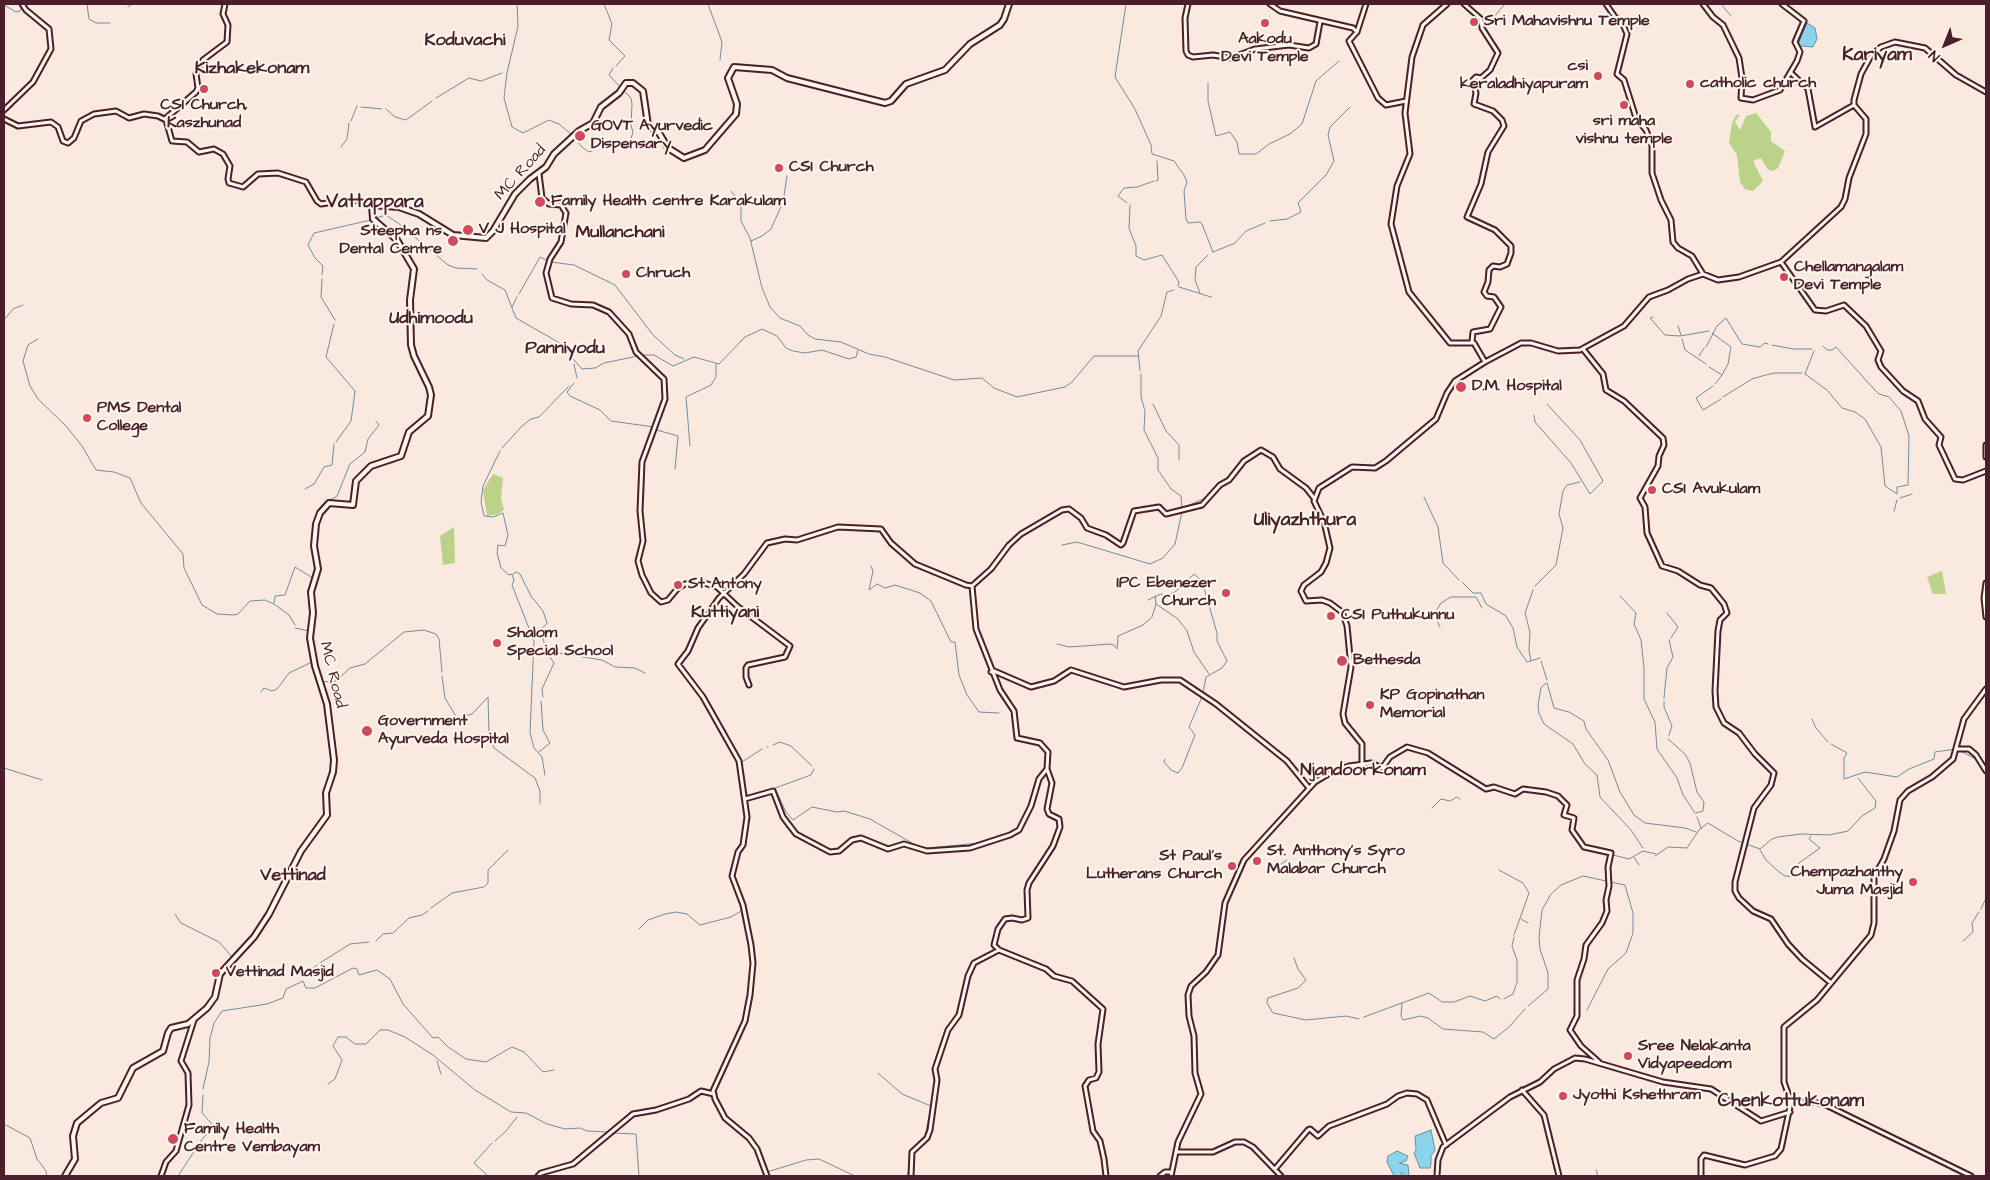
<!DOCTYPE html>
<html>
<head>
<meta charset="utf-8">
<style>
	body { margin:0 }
	#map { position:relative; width:1990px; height:1180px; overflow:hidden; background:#fae9df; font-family:"Architects Daughter",sans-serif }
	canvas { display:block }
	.frame { position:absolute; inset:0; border:5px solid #4a1f2b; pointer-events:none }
	.north { position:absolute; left:1920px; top:20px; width:50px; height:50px; -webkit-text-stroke:4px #fbf7ec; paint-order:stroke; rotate:224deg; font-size:14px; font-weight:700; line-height:20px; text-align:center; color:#4a1f2b }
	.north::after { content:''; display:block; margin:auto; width:18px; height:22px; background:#4a1f2b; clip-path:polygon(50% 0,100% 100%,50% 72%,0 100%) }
</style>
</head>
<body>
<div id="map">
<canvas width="1990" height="1180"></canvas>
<div class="frame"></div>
<div class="north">N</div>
</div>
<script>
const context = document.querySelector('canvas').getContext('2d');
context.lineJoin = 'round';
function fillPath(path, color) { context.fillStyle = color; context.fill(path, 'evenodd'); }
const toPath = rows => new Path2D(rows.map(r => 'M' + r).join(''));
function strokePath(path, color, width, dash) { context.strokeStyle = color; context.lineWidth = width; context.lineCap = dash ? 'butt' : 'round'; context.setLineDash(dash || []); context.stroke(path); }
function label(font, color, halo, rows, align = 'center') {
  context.font = font + ' "Architects Daughter",sans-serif'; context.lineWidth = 4; context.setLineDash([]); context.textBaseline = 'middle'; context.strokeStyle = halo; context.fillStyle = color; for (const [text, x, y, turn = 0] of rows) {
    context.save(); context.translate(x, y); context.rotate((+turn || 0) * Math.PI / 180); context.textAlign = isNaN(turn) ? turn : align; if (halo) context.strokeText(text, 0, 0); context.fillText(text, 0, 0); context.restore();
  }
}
fillPath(toPath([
	[1756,113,1771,132,1771,141,1785,151,1778,168,1773,171,1768,170,1761,158,1753,161,1763,181,1753,191,1745,189,1740,182,1737,155,1729,143,1732,123,1736,115,1740,115,1735,122,1740,130,1746,116],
	[493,474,503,478,501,498,504,510,498,514,487,516,483,490],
	[454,527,455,563,443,565,440,536],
	[1942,571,1946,594,1933,594,1927,577]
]), '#bbd289');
const water = toPath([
	[1807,23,1815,28,1817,39,1813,47,1801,46,1798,44,1807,23],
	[1431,1130,1435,1150,1431,1156,1431,1164,1430,1168,1420,1168,1414,1153,1416,1150,1415,1136,1431,1130],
	[1397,1151,1408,1156,1406,1161,1399,1163,1408,1165,1409,1176,1404,1176,1402,1172,1400,1176,1394,1176,1387,1162,1388,1156,1397,1151]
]);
fillPath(water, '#8bd5ec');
strokePath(water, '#718c9f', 1);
strokePath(toPath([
	[87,4,89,19,96,23,110,23],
	[517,4,518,26,507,73,504,98,512,127,523,133,549,120,559,124,572,135],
	[604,4,612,24,609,40,625,56,616,66],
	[708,4,722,42,720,60],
	[1126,4,1115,77,1135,109,1151,145,1152,154,1174,161,1184,175,1187,182,1184,191,1186,219,1188,223,1200,222,1202,224,1213,252],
	[1721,4,1731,16],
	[4,5,16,12,20,11,22,7],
	[128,7,132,4],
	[1492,19,1505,4],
	[613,68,609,75,620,87],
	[1208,83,1208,101,1216,136,1230,132,1237,142,1239,154,1256,154,1269,144,1290,134,1302,124,1316,81,1339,61],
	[623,90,631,98,632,104,631,126,633,132,630,142],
	[436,98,469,78,481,81,502,73],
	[361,107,382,109],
	[386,109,395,117,406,120,432,101],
	[351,121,357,106],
	[575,138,582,147,589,152,592,151],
	[341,147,347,139,349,123],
	[595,149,605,141,612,147],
	[1156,181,1158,180,1157,161],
	[731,191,741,204,741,221,750,238,762,288,770,307,780,318,800,326,808,335,815,339,841,342,869,354,885,357,954,380,982,378,994,388,1017,397,1065,387,1072,382,1094,356,1139,356],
	[1127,203,1118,196,1124,188,1137,187,1154,181],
	[1130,205,1129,228,1136,246,1136,256,1144,260,1162,255,1179,282,1178,286],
	[376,218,386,215,398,223,448,265,456,268,477,269],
	[1270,221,1287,219,1301,212,1298,203,1326,175,1334,161,1328,135,1330,127,1350,107],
	[751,241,762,236,771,229,783,202,787,176],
	[1213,252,1235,243,1246,231,1265,223],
	[551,262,574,265,615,285,653,335,675,355,684,359],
	[482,274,487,280,505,290,516,318,558,342,582,369,595,368,604,363,638,356],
	[322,275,323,266,315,258,308,245,314,233,371,220],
	[322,279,321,297,335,320],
	[1179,287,1211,297],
	[1200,293,1195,280,1196,267,1208,255],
	[519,294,540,257,548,261],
	[512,307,517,297],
	[1653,317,1650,318,1665,335,1680,336,1709,331],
	[4,320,13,309,23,305],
	[334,324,326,357,355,391,351,421,336,442],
	[1678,326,1681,335],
	[1712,333,1731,347,1728,364,1722,375],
	[38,339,28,345,23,361,30,386,38,399,66,426,82,446,96,470,114,472,130,478,141,503,183,554,184,568,202,605,217,614,234,615,238,614,250,601,265,600,274,604,289,615,295,625],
	[1682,339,1685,350,1706,364],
	[1772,345,1793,349,1812,349],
	[1706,347,1717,326,1726,318,1742,344,1760,347,1765,343,1768,344],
	[641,355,654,355,673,366,694,357,719,364,745,337,762,329,777,336,786,348,793,351,805,353,822,350,849,359,856,357,858,350],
	[1699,356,1704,348],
	[574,364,577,378],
	[1709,367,1722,375,1715,384],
	[1140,371,1138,351,1161,316,1167,292,1174,290],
	[1141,374,1141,397,1145,411,1144,430,1158,458,1158,470,1171,489,1181,496,1182,508,1206,498],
	[1805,374,1827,390,1842,408,1855,412,1865,419,1881,447,1885,486,1897,494,1897,487,1908,485,1909,436,1901,411,1889,397,1879,394,1873,388,1836,347,1832,350,1827,350,1823,346],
	[1805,374,1814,351],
	[574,383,567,392,570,396,600,410,611,421,654,427],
	[1713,386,1696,398,1703,410,1721,399],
	[1723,397,1752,379,1762,376,1774,373,1802,373],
	[1153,404,1166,431,1179,445,1179,460],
	[1534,415,1535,422,1571,463,1590,494,1603,481,1580,440,1547,404],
	[657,430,678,436,675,469],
	[690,446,686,397,711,385,716,377,716,364],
	[502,448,522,426,531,419,539,417,569,386],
	[500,451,483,486,481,502,484,516,493,517,503,513,508,535,505,546,498,545,497,553,501,568,509,575,512,574,514,581,512,585,534,641,530,733,534,748,542,757,545,775],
	[1246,458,1252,454],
	[1234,471,1241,463],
	[305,489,314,484,324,467,332,465,334,444],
	[1424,497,1438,527,1443,563,1459,580],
	[1900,498,1912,494],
	[325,503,337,496,350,464,365,452,368,439,379,425,376,421],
	[320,508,322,505],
	[1894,511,1897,500],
	[316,521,318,511],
	[1062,545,1077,542,1150,564,1163,558,1175,544,1182,512],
	[315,565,316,571],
	[871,566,873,571,869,590,877,584,885,588,895,585,920,593,931,601,951,642,955,642,959,675,967,695,979,712,999,713],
	[513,574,516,572,520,574,531,596,543,611,547,623,542,629,531,629],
	[1462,582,1473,593,1481,593,1486,604,1506,616,1513,628,1517,647,1527,662,1540,658],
	[1535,586,1556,565,1563,528,1559,514,1563,491,1567,485,1580,482],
	[309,596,311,617],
	[1155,596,1156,604,1178,619,1187,631,1194,652,1209,674],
	[1620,596,1636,613,1634,624,1641,640,1644,668,1644,699,1655,722,1657,749,1677,778,1683,795,1695,813],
	[1148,600,1161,594,1165,596,1175,592,1194,574,1202,581,1217,633,1217,641,1227,661,1222,668,1206,677,1203,693],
	[274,603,275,596,285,595,295,567,313,578],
	[1667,613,1678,627,1671,638],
	[1440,627,1435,616,1436,611,1441,603,1451,597,1476,597,1482,608],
	[295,628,309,631],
	[536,629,543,638,546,651,602,660,615,667,635,668,645,673],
	[1057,644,1069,647,1110,644,1114,645,1117,649,1118,636,1143,625,1152,617,1156,604],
	[1531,661,1529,650,1530,632,1525,613,1533,590],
	[1541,661,1547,680],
	[442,676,445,698,457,718,472,714,488,697,489,733,494,748,535,778,540,791,540,803],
	[322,682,336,681,350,668,365,664,404,632,424,630,436,634,439,639,442,672],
	[1546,683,1541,688,1538,705,1539,713,1544,724,1573,744,1585,764,1597,775,1600,797,1631,830,1643,848],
	[1547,683,1554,708,1569,712,1584,721,1586,729,1608,760,1620,792,1634,815,1645,823,1685,828,1696,832],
	[261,692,264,688,272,691,277,689,289,673,312,662],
	[543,697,542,689,554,663,546,651],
	[1664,698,1667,668,1673,657,1669,640],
	[1664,701,1664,707,1672,726,1669,735],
	[1812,719,1816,728,1828,742],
	[1668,739,1685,754,1690,763,1697,792,1704,802,1703,811,1696,813],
	[1831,744,1847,753,1844,758,1844,779,1865,772,1897,777,1909,769,1934,759,1935,752,1956,749],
	[773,745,780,742,791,746,812,766],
	[767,747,768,747],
	[1961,751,1979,761],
	[539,752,550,743,543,730,541,701],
	[1165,759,1164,762,1171,770,1178,773,1182,768,1195,735,1189,727,1202,697],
	[742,762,762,749],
	[4,768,42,780],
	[814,769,811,775,775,788,786,812,793,820,812,807,837,812,844,811,870,819,919,847,928,848,980,843],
	[325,789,328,781],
	[1432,808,1441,799,1450,801,1457,797,1460,799],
	[1697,817,1701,828],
	[1760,850,1766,860,1778,871,1785,876,1797,877,1804,873,1798,865,1799,863,1820,848,1809,839,1811,836],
	[1613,855,1629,859,1643,851,1656,854],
	[1655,856,1668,847,1687,848,1699,830,1708,823,1738,841,1760,849,1772,839,1778,837,1801,834,1829,835,1848,831,1862,816,1875,808,1876,801,1858,778],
	[1634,857,1639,865],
	[291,867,298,853],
	[1499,870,1523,883,1529,893,1514,935],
	[1277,871,1278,866,1287,860],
	[1986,884,1986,887],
	[431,908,452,893,484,887,488,883,488,870,508,850],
	[1981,909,1986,898],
	[175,914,181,923,219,942,232,957],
	[1521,919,1528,923],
	[639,929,648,920,665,914,676,912,687,914,700,925,731,917,741,911],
	[1514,937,1512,946,1517,960,1517,984],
	[249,939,271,906],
	[376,941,383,934,393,933,409,918,422,915,428,911],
	[1963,941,1973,932,1972,923,1979,912],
	[1294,958,1298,969,1306,980,1298,988,1268,998,1267,1003,1273,1013,1306,1020,1346,1016,1359,1019],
	[320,963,350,944,369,942],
	[302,977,317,965],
	[1504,999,1513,994,1516,985],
	[1402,1003,1401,1016,1403,1020,1421,1016,1428,1018,1443,1029,1483,1032,1494,1039,1509,1027,1525,1009],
	[1528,1006,1548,989,1548,973,1540,949,1539,937,1542,910,1551,894,1561,885,1583,876,1625,885,1633,913,1633,933,1626,953,1608,969,1587,1010],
	[1364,1017,1429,993,1442,1002,1454,1002,1470,996,1485,1001,1497,996,1500,999],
	[437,1061,441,1074],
	[878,1073,902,1094,931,1106,925,1137],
	[328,1084,335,1079,342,1060,333,1046,338,1037,346,1037,355,1044,366,1044,380,1030,388,1030,405,1037,433,1055,475,1090,511,1112,526,1113,547,1124,565,1129,580,1128,587,1131,608,1132],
	[203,1089,209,1062,210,1038,214,1023,222,1011,267,1004,283,998,286,989,301,982,303,981,306,988,315,988,353,968,357,969,359,975,377,970,390,979,403,1004,433,1038,438,1037,448,1047,466,1059,486,1062,512,1047,524,1052,543,1072,554,1070],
	[203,1095,202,1113,212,1124],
	[4,1124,30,1138,37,1159,46,1171,47,1176],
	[612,1133,636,1134,639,1176],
	[495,1141,506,1131,517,1117],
	[1596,1170,1598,1176],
	[767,1172,806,1160,819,1159,855,1176],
	[178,1176,203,1138,213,1128],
	[488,1176,474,1163,492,1143],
	[908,1176,910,1152,921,1142]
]), '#718c9f', 1);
const secondary = toPath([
	[1188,4,1185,18,1186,51,1188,55,1193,57,1213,55,1231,58,1255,49,1289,45,1309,48,1316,44,1320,22],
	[1270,4,1280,11,1353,28,1357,32,1349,41,1378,98,1386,105,1406,101],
	[1447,4,1423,25,1412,57,1405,113,1410,154,1397,186,1391,224,1409,292,1450,343,1474,343,1485,362],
	[1464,4,1481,19,1482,28,1498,53,1490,70,1481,78,1476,77,1473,80,1476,93,1474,104,1493,111,1502,120,1504,126,1488,152,1481,184,1467,217,1495,230,1511,246,1511,253,1507,264,1500,267,1493,266,1489,270,1488,282,1484,292,1487,296,1494,297,1501,307,1490,329,1473,332,1472,342],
	[1606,4,1615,17,1622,22,1627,34,1617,74,1624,80,1636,118,1646,130,1652,145,1652,173,1661,200,1671,220,1673,242,1678,248,1692,256,1703,274],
	[1703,4,1713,17,1723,25,1739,58,1742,78,1741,98,1753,100,1780,90,1797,61,1800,52,1795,42,1804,21,1782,4],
	[1357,32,1366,4],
	[1791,73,1808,89,1815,127,1854,105],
	[4,110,33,82,51,49,49,29,26,10,22,4],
	[4,119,18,126,51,122,58,127,63,141,68,143,74,138,81,121,94,114,116,111,129,118,144,114,158,116,166,120,172,141,187,142,199,152,214,149,223,154,230,166,228,179,229,183,243,187,258,174,278,173,306,182,317,201,321,204,346,200,368,201,373,204],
	[165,119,196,92,198,88,196,74,203,60,227,42,228,25,223,14,225,4],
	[539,174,542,198,549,204,561,205,566,213,561,242,550,259,546,273,552,298,571,304,593,305,609,312,629,334,636,352,664,379,665,399,642,462,640,511,643,541,638,561,642,575,651,593,661,602,668,600,678,588,685,584,704,583,717,587,737,606,790,646,785,657,748,665,746,668,746,677,749,685],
	[1781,262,1815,310,1826,311,1844,305,1866,326,1881,351,1878,360,1881,367,1903,391,1918,401,1925,419,1941,437,1939,445,1955,479,1963,480,1986,471],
	[1583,349,1603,374,1606,390,1624,401,1663,438,1664,445,1659,456,1658,466,1640,498,1645,507,1647,533,1662,566,1678,571,1700,585,1711,588,1724,604,1727,613,1720,620,1718,631,1715,691,1716,707,1724,723,1739,733,1755,754,1774,773,1771,785,1754,808,1735,882,1735,891,1739,898,1753,911,1771,919,1788,944,1802,959,1831,983],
	[1986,445,1986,457],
	[1986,583,1984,598,1986,617],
	[991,672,994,671,1031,687,1054,681,1071,670,1124,687,1161,680,1180,680,1216,704,1287,761,1309,788],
	[1957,749,1969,749,1976,755,1986,771],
	[1362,763,1362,744,1345,723,1343,714,1351,667,1347,626,1344,617,1342,612,1330,603,1322,600,1306,601,1301,591,1304,585,1321,572,1326,563,1330,548,1324,522,1314,501,1319,488,1352,467,1375,468,1386,461,1436,419,1447,393,1455,381,1485,362,1521,343,1531,343,1558,351,1580,350,1624,326,1649,297,1668,290,1688,279,1703,274,1718,280,1739,277,1781,262,1841,207,1845,199,1849,178,1866,134,1866,119,1854,105,1854,100,1861,74,1872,54,1881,47,1895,42,1925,48,1956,75,1986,92],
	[1047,769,1052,783,1047,809,1049,814,1059,819,1060,827,1053,846,1029,883,1027,890,1028,918,1022,920,1012,918,1005,919,998,929,994,945,999,950,1046,969,1054,976,1072,981,1103,1009,1098,1044,1099,1072,1096,1078,1089,1080,1085,1086,1093,1131,1100,1141,1104,1159,1106,1176],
	[745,799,773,791,783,817,796,834,830,852,839,851,852,840,861,838,888,849,904,844,927,851,970,848,1010,835,1019,830,1031,806,1039,779,1047,769,1048,752,1040,743,1017,738,1014,711,1000,690,976,629,972,586],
	[1522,1090,1544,1115,1559,1176],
	[1791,1102,1814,1102,1828,1106,1971,1176],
	[1176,1152,1213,1152,1235,1142,1244,1142,1253,1147,1281,1176],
	[1275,1169,1308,1130,1310,1129,1318,1136,1329,1126,1387,1104,1398,1096,1407,1093,1417,1094,1427,1100,1446,1145],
	[161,1176,166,1162,176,1151,189,1105,188,1073,181,1061,194,1020],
	[538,1176,541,1173,573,1164,633,1114,656,1110,689,1099,701,1091,714,1094],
	[767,1176,757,1149,749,1138,725,1118,715,1099,713,1091,745,1021,750,995,753,963,751,945,743,905,732,876,738,852,743,845,747,817,739,761,703,697,678,664,688,651,698,628,719,598,744,574,767,543,785,539,797,540,838,527,881,529,891,543,915,564,966,585,972,586,991,569,1009,545,1021,534,1062,510,1069,509,1081,518,1087,528,1106,535,1121,545,1123,543,1134,511,1159,507,1166,514,1202,505,1220,485,1229,480,1244,461,1261,450,1273,457,1280,469,1306,488,1314,498],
	[911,1176,912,1152,927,1138,930,1130,937,1080,935,1069,948,1030,959,1015,968,976,974,963,999,950],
	[1160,1176,1165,1172,1170,1172],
	[1171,1176,1178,1142,1201,1094,1195,1073,1194,1036,1189,1016,1188,995,1191,986,1206,972,1218,955,1225,903,1244,860,1315,782,1330,773,1349,766,1371,763,1382,768,1390,757,1407,747,1428,753,1486,789,1494,787,1515,794,1523,789,1546,792,1558,796,1567,805,1564,815,1574,818,1572,830,1584,847,1611,853,1608,867,1609,886,1606,900,1607,911,1602,923,1586,945,1584,959,1577,980,1577,1016,1570,1030,1581,1046,1599,1062],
	[1437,1176,1438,1160,1443,1147,1510,1097,1540,1082,1554,1069,1575,1058,1585,1059,1663,1082,1711,1089,1761,1121,1790,1112],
	[1701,1176,1701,1159,1704,1155,1745,1165,1775,1156,1781,1149,1791,1102,1784,1082,1784,1027,1817,1000,1871,935,1874,923,1874,877,1884,859,1894,831,1900,800,1908,791,1932,777,1953,759,1964,719,1986,689]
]);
const primary = toPath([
	[65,1176,75,1159,73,1136,77,1123,101,1103,118,1098,133,1068,163,1051,168,1033,171,1028,188,1024,207,1008,215,997,220,974,254,937,269,914,301,851,327,815,326,793,333,772,334,760,327,704,315,666,310,638,313,613,311,592,318,569,314,546,316,524,320,513,329,503,353,505,356,481,371,466,401,456,409,432,428,416,431,395,429,387,414,356,411,345,410,300,414,269,397,240,373,219,372,205,399,207,419,214,453,235,486,238,493,231,515,194,530,179,546,167,554,154,579,131,593,123,601,107,619,93,626,83,633,83,643,91,648,125,659,133,668,148,684,158,705,150,736,114,737,104,728,78,734,67,772,70,787,78,885,103,891,101,906,84,945,70,970,44,1000,25,1004,19,1009,4]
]);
strokePath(secondary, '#4a1f2b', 7);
strokePath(primary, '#4a1f2b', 8);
strokePath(secondary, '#fbf7ec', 3);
strokePath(primary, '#fbf7ec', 4);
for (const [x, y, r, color] of [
	[1474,22,5,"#d1495b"],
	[1265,23,5,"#d1495b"],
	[1598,76,5,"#d1495b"],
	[1690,84,5,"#d1495b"],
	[204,89,5,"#d1495b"],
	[1624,105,5,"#d1495b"],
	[580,136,6,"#d1495b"],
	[779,168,5,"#d1495b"],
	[540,202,6,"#d1495b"],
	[468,230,6,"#d1495b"],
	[453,241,6,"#d1495b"],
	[626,274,5,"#d1495b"],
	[1784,277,5,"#d1495b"],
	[1461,387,6,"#d1495b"],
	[87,418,5,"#d1495b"],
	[1652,490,5,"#d1495b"],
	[678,585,5,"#d1495b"],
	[1226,593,5,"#d1495b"],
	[1331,616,5,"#d1495b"],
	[497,643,5,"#d1495b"],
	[1342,661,6,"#d1495b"],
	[1370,705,5,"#d1495b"],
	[367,731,6,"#d1495b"],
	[1257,861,5,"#d1495b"],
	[1232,866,5,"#d1495b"],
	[1913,882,5,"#d1495b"],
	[216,973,5,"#d1495b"],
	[1628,1056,5,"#d1495b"],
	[1563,1096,5,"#d1495b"],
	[173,1139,6,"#d1495b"]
]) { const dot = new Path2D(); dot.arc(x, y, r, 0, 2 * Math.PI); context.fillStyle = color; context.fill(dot); strokePath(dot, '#fbf7ec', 2); }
label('bold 16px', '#4a1f2b', '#fbf7ec', [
	["Sri Mahavishnu Temple",1484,22],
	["Aakodu",1265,40,"center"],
	["Devi Temple",1265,58,"center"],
	["csi",1588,67,"right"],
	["keraladhiyapuram",1588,85,"right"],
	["catholic church",1700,84],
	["CSI Church,",204,106,"center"],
	["Kaszhunad",204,124,"center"],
	["sri maha",1624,122,"center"],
	["vishnu temple",1624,140,"center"],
	["GOVT Ayurvedic",591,127],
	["Dispensary",591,145],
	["CSI Church",789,168],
	["Family Health centre Karakulam",551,202],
	["V J Hospital",479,230],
	["Steepha ns",442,232,"right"],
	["Dental Centre",442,250,"right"],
	["Chellamangalam",1794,268],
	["Devi Temple",1794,286],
	["Chruch",636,274],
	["D.M. Hospital",1472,387],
	["PMS Dental",97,409],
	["College",97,427],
	["CSI Avukulam",1662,490],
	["IPC Ebenezer",1216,584,"right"],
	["Church",1216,602,"right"],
	["St Antony",688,585],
	["CSI Puthukunnu",1341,616],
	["Shalom",507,634],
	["Special School",507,652],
	["Bethesda",1353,661],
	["KP Gopinathan",1380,696],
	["Memorial",1380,714],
	["Government",378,722],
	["Ayurveda Hospital",378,740],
	["St. Anthony's Syro",1267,852],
	["Malabar Church",1267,870],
	["St Paul's",1222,857,"right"],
	["Lutherans Church",1222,875,"right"],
	["Chempazhanthy",1903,873,"right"],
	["Juma Masjid",1903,891,"right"],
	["Vettinad Masjid",226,973],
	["Sree Nelakanta",1638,1047],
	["Vidyapeedom",1638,1065],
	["Jyothi Kshethram",1573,1096],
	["Family Health",184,1130],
	["Centre Vembayam",184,1148]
], 'left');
label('16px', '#4a1f2b', '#fbf7ec', [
	["MC Road",521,173,-48],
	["MC Road",332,675,76]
]);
label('bold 18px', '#4a1f2b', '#fbf7ec', [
	["Koduvachi",465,41],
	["Kizhakekonam",252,69],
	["Mullanchani",620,233],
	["Udhimoodu",431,319],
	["Panniyodu",565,349],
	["Kuttiyani",725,613],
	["Njandoorkonam",1363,771],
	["Vettinad",293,876]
]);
label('bold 19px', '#4a1f2b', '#fbf7ec', [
	["Kariyam",1877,56],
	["Vattappara",375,203],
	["Uliyazhthura",1305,521],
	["Chenkottukonam",1791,1102]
]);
</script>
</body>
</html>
